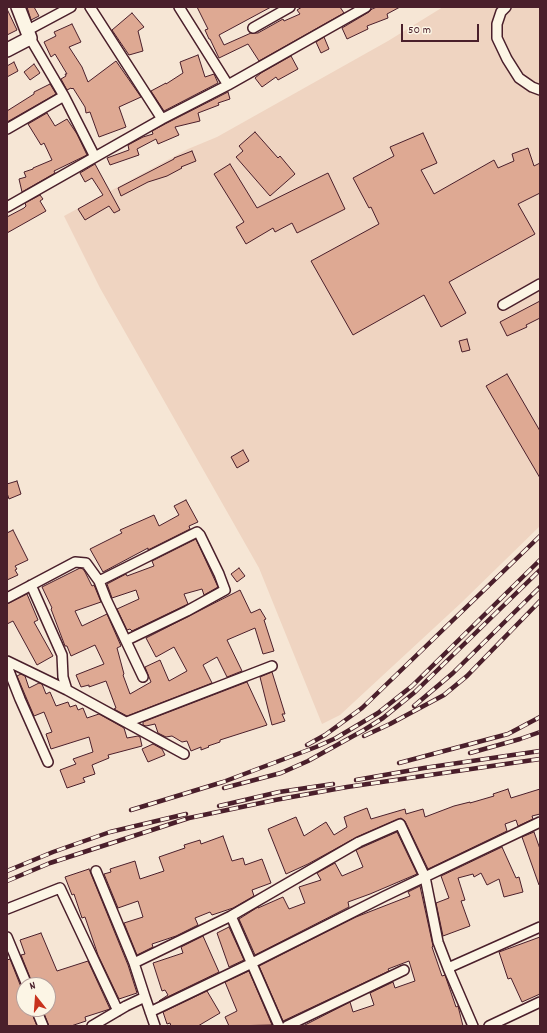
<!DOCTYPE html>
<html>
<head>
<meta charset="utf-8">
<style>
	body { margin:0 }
	#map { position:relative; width:547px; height:1033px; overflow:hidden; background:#f6e6d5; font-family:Dekko,sans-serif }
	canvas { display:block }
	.frame { position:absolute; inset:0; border:8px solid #4a1f2b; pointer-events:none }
	.north { position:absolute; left:16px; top:977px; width:40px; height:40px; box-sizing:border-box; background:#fcf5e5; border:1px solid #b59f9b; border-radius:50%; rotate:343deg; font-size:11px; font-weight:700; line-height:16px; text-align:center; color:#4a1f2b }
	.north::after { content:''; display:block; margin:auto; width:14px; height:18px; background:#c8321e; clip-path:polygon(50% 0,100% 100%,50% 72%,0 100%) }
	.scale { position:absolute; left:401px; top:24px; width:78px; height:18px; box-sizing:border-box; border:2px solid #4a1f2b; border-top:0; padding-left:5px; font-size:12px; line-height:14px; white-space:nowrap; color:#4a1f2b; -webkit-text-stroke:3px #fcf5e5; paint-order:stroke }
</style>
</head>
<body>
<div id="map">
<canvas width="547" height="1033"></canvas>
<div class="frame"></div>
<div class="north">N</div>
<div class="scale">50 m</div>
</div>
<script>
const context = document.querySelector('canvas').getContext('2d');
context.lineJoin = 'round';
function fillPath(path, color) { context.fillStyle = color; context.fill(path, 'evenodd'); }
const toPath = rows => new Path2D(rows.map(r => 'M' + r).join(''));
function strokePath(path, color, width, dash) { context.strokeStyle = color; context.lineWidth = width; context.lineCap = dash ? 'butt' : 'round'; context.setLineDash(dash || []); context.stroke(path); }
fillPath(toPath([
	[443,7,540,7,540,526,461,603,340,715,322,724,259,568,100,288,64,216,188,149,217,137,388,41]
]), '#efd4c1');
const building = toPath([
	[27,7,34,7,39,16,31,20,27,7],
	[197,7,271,7,219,35,224,45,251,33,258,33,283,19,284,21,300,14,297,10,302,7,340,7,344,13,259,61,248,44,219,58,210,39,209,39,205,30,208,29,197,7],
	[377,7,400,7,387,14,388,18,367,26,368,29,347,39,342,28,369,12,372,9,377,7],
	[7,9,17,30,7,35,7,9],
	[132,13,144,27,138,31,143,51,129,55,112,30,132,13],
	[72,24,81,42,69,47,82,67,88,82,116,61,141,97,119,107,126,127,99,137,90,112,86,113,85,107,73,88,72,89,71,88,67,90,61,79,66,76,65,74,67,74,55,54,51,57,44,42,56,36,54,32,72,24],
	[324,37,329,49,321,53,316,42,324,37],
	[198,55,205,77,214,74,218,83,164,111,151,91,166,83,166,84,183,73,180,62,198,55],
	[291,56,298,69,278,80,276,77,262,87,255,78,261,73,291,56],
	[14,62,18,71,7,77,7,66,14,62],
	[34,64,40,73,30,80,24,72,34,64],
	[50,84,56,94,7,122,7,111,34,94,34,92,50,84],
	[228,92,230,99,218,103,219,105,198,113,200,121,175,127,179,135,158,144,156,139,137,149,139,155,110,165,107,158,129,150,128,145,143,137,153,134,152,131,165,124,228,92],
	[47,113,55,126,67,119,77,134,87,155,54,171,55,173,22,192,19,179,26,177,24,172,33,169,33,168,52,160,44,143,41,145,28,124,47,113],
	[255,132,278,158,280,156,295,174,270,196,236,157,243,151,239,146,255,132],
	[423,133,437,163,421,170,434,194,494,160,498,168,514,161,512,154,528,148,534,166,540,163,540,193,518,204,535,234,449,282,466,313,441,327,424,295,353,335,311,261,379,224,371,207,369,208,353,178,394,156,390,147,423,133],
	[192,151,196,161,181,167,182,168,167,176,148,182,121,196,118,188,174,159,174,158,192,151],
	[95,164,120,210,114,213,109,206,85,220,78,209,103,195,92,178,85,182,80,173,95,164],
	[230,164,257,208,328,173,345,209,297,233,292,223,275,232,273,228,246,244,236,227,244,222,214,174,230,164],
	[40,195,43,199,40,201,46,211,7,233,7,217,24,208,26,206,25,203,40,195],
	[540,301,540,318,526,325,527,327,507,336,500,322,540,301],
	[467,339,470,350,462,352,459,341,467,339],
	[507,374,540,431,540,478,486,386,507,374],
	[243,450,249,461,237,468,231,457,243,450],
	[17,481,21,494,9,499,7,493,7,484,17,481],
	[186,500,198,522,189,526,190,529,148,550,148,548,103,572,90,549,122,533,120,530,154,515,159,526,179,515,174,506,186,500],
	[13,530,28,560,15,566,17,569,15,570,18,575,7,580,7,533,13,530],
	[196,539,218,587,204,595,202,589,184,594,188,604,132,631,130,629,127,630,117,609,139,599,136,590,112,598,107,584,126,574,127,576,154,566,152,561,196,539],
	[80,568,83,569,85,572,92,586,94,585,101,602,75,611,82,626,107,614,121,646,117,648,124,674,123,675,130,694,151,682,145,667,160,660,169,681,187,671,174,647,156,657,146,638,240,590,251,613,260,609,266,619,264,620,274,651,263,654,255,628,227,640,242,671,227,677,217,657,203,665,212,683,127,716,114,709,116,708,106,681,89,687,89,685,81,687,76,675,104,664,95,645,71,656,67,646,65,646,51,609,52,608,42,587,80,568],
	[239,568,245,576,237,582,231,574,239,568],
	[27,594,38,620,34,622,53,656,37,665,13,621,7,624,7,604,27,594],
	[272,672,285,714,282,714,285,721,272,725,260,677,272,672],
	[21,674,25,676,29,688,39,683,42,684,46,694,50,692,56,706,68,702,70,707,76,705,78,710,83,708,87,718,99,714,124,728,127,738,138,736,140,737,142,746,108,755,109,758,92,765,95,774,83,778,85,782,67,788,60,770,76,764,73,759,93,752,89,737,51,749,46,734,52,732,44,712,34,716,17,676,21,674],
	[247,682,267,725,220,740,220,742,208,746,209,747,201,750,201,747,191,751,187,741,182,742,172,736,166,737,158,733,155,724,146,726,143,725,143,722,247,682],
	[153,744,162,749,165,755,148,762,142,749,153,744],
	[508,789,511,798,540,789,540,814,532,816,533,819,518,826,516,820,505,824,507,831,428,869,405,821,401,818,357,837,308,864,286,874,268,829,296,817,304,836,326,822,334,835,347,827,344,817,367,808,371,819,405,809,406,814,423,809,425,817,454,806,470,802,470,803,494,796,493,794,508,789],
	[397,832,417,874,370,894,348,902,349,907,255,955,239,919,258,907,258,908,283,897,289,909,305,903,299,887,321,880,317,873,335,863,342,876,363,867,356,850,397,832],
	[534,832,540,849,540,885,539,885,522,837,534,832],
	[223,836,232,861,243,858,245,865,262,859,271,883,252,890,254,896,233,908,212,915,210,912,195,918,198,925,176,936,152,944,153,947,137,955,124,923,143,917,138,901,118,908,104,874,111,872,110,869,135,861,140,879,164,871,159,857,185,848,184,845,200,840,201,844,223,836],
	[502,847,516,878,519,877,523,892,504,897,499,879,487,885,481,873,474,877,473,874,458,878,465,900,461,901,470,926,443,936,436,903,449,898,441,876,502,847],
	[89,869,128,965,137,993,119,999,98,955,85,917,82,918,74,894,72,895,65,877,89,869],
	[420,886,433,946,432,947,442,976,445,975,456,1007,458,1006,463,1026,303,1026,350,1002,353,1012,374,1005,370,993,393,982,395,988,415,981,409,961,388,969,389,971,283,1021,259,966,356,917,410,896,408,892,420,886],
	[229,927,244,960,229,967,217,933,229,927],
	[41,933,57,971,88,961,110,1009,85,1017,86,1021,71,1026,49,1026,43,1011,48,1009,48,985,33,985,21,955,25,954,20,940,41,933],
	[203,936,219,972,159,1001,168,995,165,990,162,991,153,963,183,953,181,947,203,936],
	[540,937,540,994,522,1002,511,978,508,979,499,952,540,937],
	[10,959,21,987,24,990,24,1009,30,1009,37,1026,7,1026,7,960,10,959],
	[249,971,272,1025,229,1026,225,1017,237,1011,225,982,249,971],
	[207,991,220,1013,198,1026,171,1026,170,1023,167,1024,163,1012,207,991]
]);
fillPath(building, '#dea993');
strokePath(building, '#4a1f2b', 1);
const street = toPath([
	[90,7,162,119],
	[179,7,228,85],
	[506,7,501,12,497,24,497,38,507,59,519,78,532,87,540,90],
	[253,28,290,7],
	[28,30,71,7],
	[64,96,95,157],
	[7,129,64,96,30,38],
	[7,207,162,119,228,85,366,7],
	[503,305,540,284],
	[99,581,197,532,200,535,219,574,225,590,187,611,127,640],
	[31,585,62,655,63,677,67,690],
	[7,598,75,562,86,563,99,581,106,599,143,677],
	[7,661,67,690,184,754],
	[7,666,20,699,48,762],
	[127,722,272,666],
	[96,871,134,963],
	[7,909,60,888,118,1011],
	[231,916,359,842,400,824,425,877,438,942,448,968,473,1026],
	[7,937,27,985],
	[448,968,540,927],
	[145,997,134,963,231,916,279,1026],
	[36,1009,43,1026],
	[150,1012,252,963,385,896,540,822],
	[92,1026,126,1006,145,997,155,1026],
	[287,1026,404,970],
	[489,1026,540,1002]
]);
const secondary = toPath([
	[7,50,30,38,18,7]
]);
strokePath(street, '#4a1f2b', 12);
strokePath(secondary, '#4a1f2b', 16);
strokePath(street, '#fcf5e5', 9);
strokePath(secondary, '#fcf5e5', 13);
const rail = toPath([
	[414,706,453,673,540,587],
	[364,736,390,724,444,695,467,676,540,601],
	[307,745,325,735,362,708,540,536],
	[470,753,520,739,540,732],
	[399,763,508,734,540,717],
	[356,780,424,768,540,751],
	[224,788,281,773,308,761,364,730,383,718,415,692,540,570],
	[219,806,279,792,333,784],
	[131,810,223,782,316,747,336,738,378,713,412,686,540,560],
	[7,871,53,852,110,832,186,814],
	[7,881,50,863,189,818,275,800,347,787,540,759]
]);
strokePath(rail, '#4a1f2b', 4.5);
strokePath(rail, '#fcf5e5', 3, [9]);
</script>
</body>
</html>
